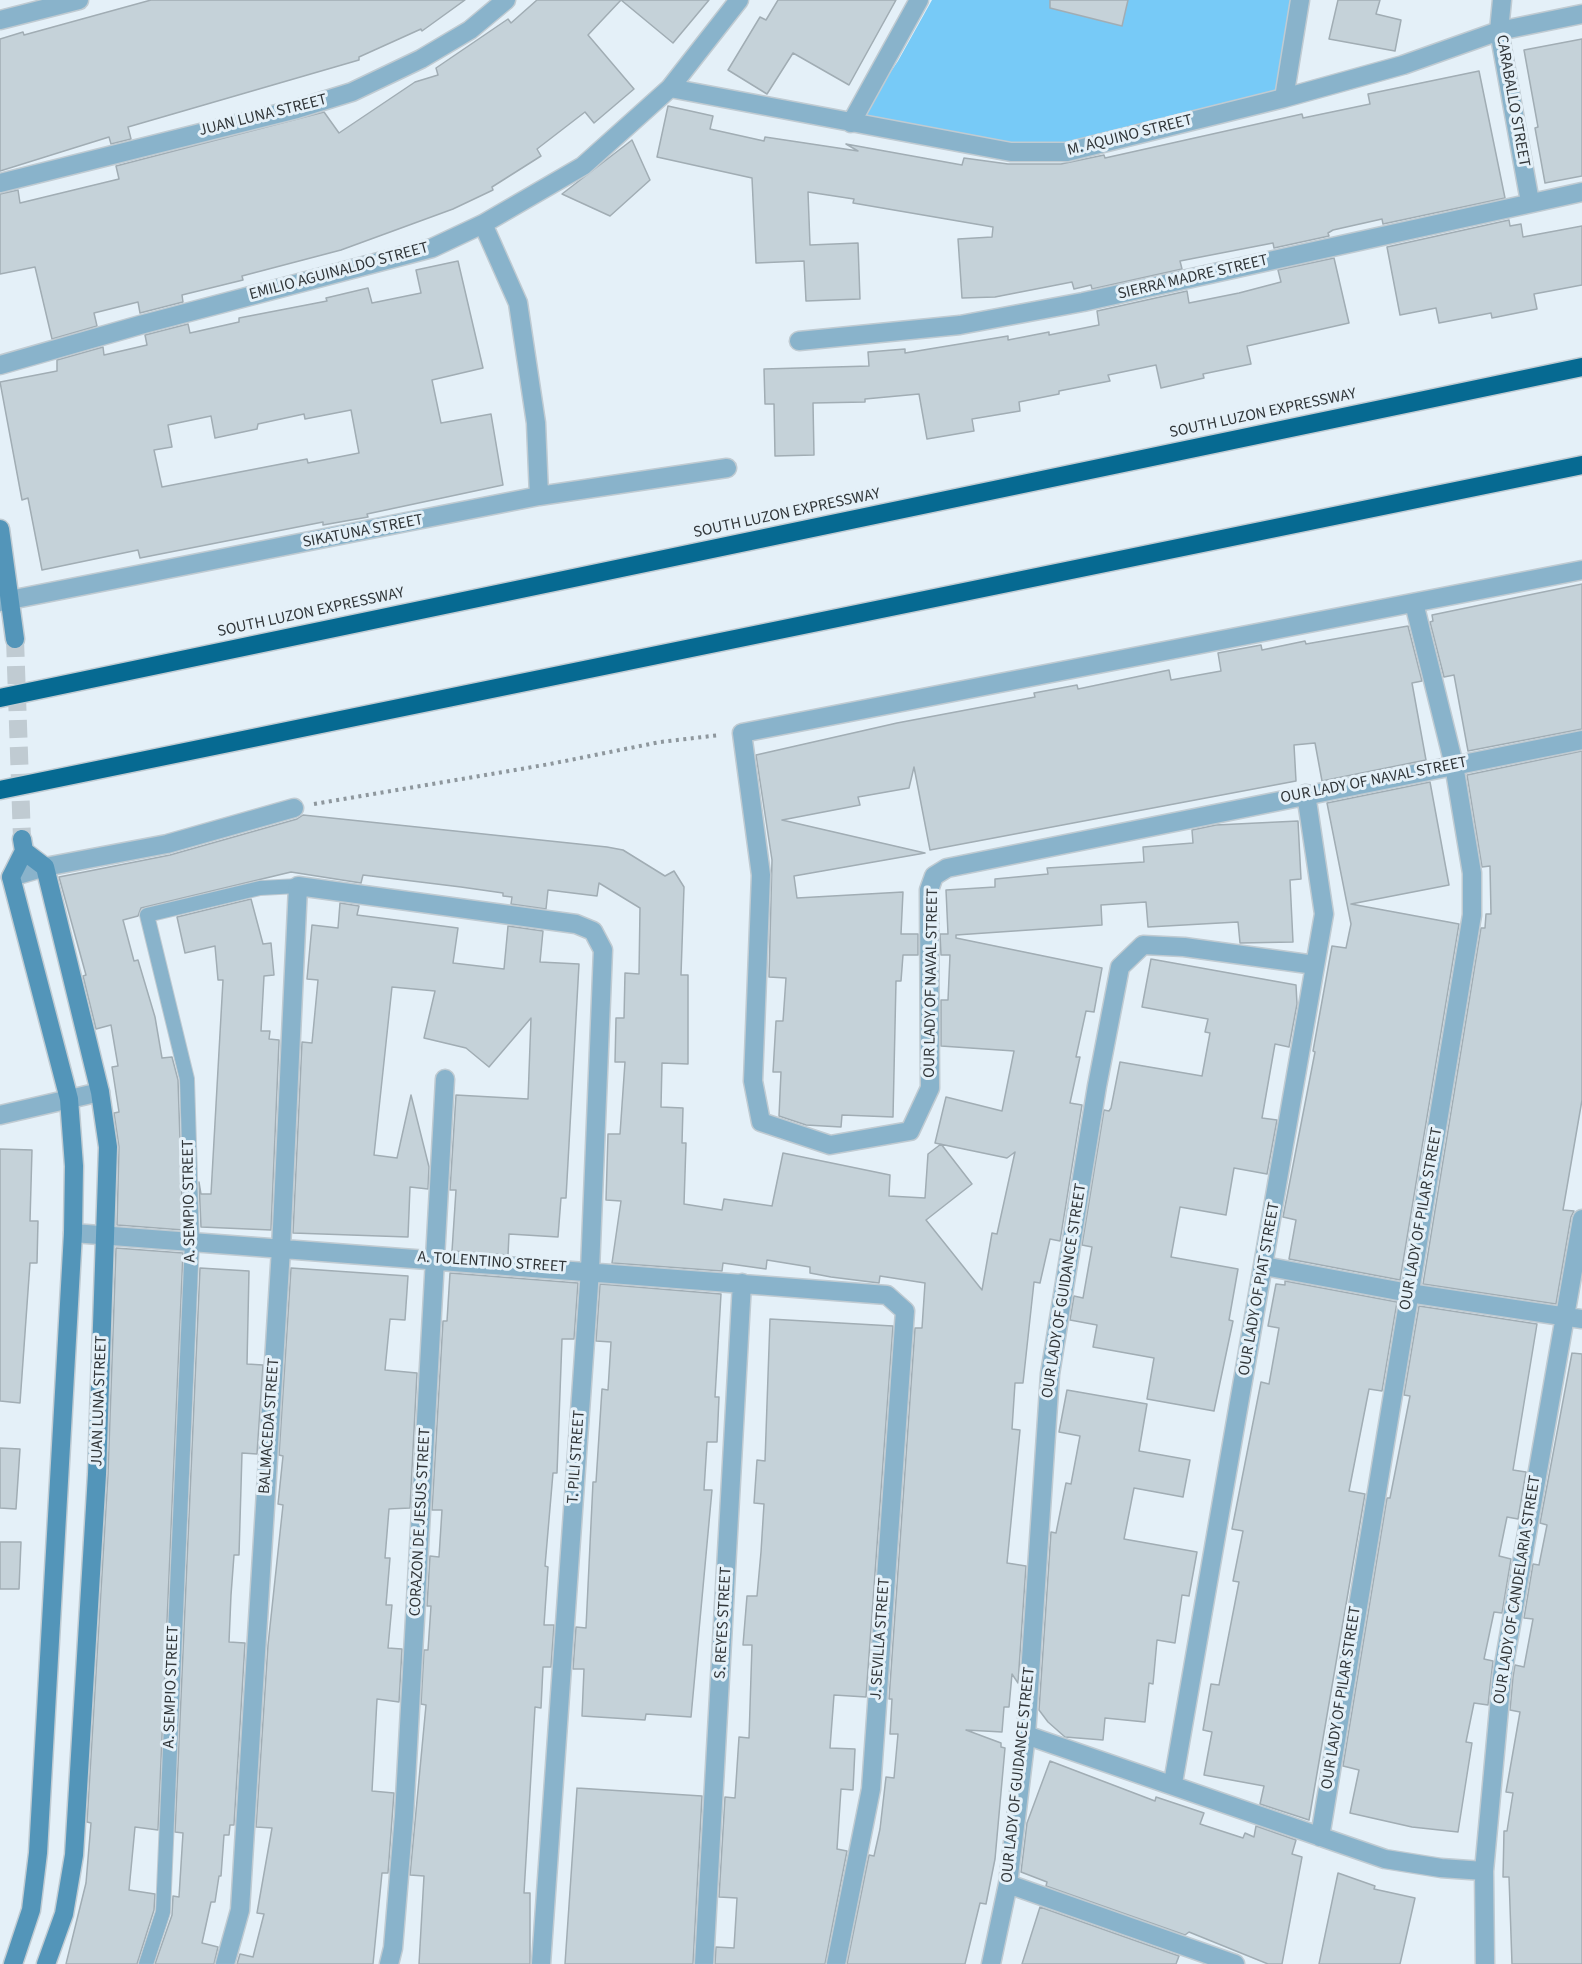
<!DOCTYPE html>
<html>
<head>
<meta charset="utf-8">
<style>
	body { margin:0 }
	canvas { display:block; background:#e4f0f8 }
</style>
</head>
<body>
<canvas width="1582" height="1964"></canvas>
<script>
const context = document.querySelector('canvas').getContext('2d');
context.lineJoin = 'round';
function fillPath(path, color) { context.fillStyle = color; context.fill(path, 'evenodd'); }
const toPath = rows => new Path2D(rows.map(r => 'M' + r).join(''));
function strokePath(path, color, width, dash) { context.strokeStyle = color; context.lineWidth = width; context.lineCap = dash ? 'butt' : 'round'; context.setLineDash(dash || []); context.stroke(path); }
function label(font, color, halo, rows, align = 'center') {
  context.font = font + ' "Source Sans 3",sans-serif'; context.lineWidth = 6; context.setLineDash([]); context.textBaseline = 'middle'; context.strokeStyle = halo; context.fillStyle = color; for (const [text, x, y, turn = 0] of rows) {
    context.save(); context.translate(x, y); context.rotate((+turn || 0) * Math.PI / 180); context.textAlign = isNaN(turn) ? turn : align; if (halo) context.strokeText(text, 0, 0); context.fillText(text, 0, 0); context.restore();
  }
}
fillPath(toPath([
	[932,0,1298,0,1282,97,1044,152,859,119,898,61]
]), '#77caf7');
const building = toPath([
	[151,0,465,0,422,31,421,29,359,57,359,60,128,127,131,139,111,144,109,137,0,171,0,39,23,32,24,35,151,0],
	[537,0,621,0,588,35,634,89,594,123,585,112,537,149,541,156,492,187,493,190,453,209,341,250,242,276,243,280,182,295,183,302,140,313,138,302,94,313,97,326,52,339,35,267,0,274,0,194,18,190,20,203,119,179,116,166,324,112,339,133,415,82,438,75,436,68,508,19,511,23,537,0],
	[621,0,709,0,673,43,621,0],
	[778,0,896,0,849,85,793,53,767,94,728,70,760,17,766,20,778,0],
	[1050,0,1128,0,1122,26,1050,8,1050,0],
	[1338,0,1380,0,1376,14,1401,20,1395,51,1329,39,1338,0],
	[1582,39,1582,176,1545,183,1535,128,1538,127,1524,50,1582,39],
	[1479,71,1505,198,1383,224,1382,219,1333,230,1328,233,1329,236,1274,248,1273,243,1180,261,1182,269,1092,289,1091,285,1074,289,1072,282,995,297,962,298,958,239,992,237,993,227,853,203,854,199,808,192,810,245,858,243,860,299,806,301,804,261,756,263,752,178,657,157,668,106,713,116,710,129,764,141,765,137,858,151,846,144,962,165,964,158,1008,164,1061,164,1104,155,1105,158,1302,114,1303,118,1370,104,1368,94,1479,71],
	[632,140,650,180,610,216,562,194,632,140],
	[1509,220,1510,226,1521,224,1523,237,1582,226,1582,285,1534,294,1537,309,1492,318,1491,313,1439,323,1436,308,1400,315,1387,247,1509,220],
	[1334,258,1349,323,1247,346,1251,364,1203,374,1204,378,1161,388,1156,365,1108,375,1110,381,1059,391,1059,394,1019,402,1020,411,972,419,974,431,927,439,919,394,865,399,865,402,813,403,814,455,775,456,774,404,765,404,764,369,869,366,868,352,905,349,905,353,1008,336,1008,340,1049,332,1049,335,1099,325,1097,311,1187,291,1189,303,1239,293,1281,282,1278,270,1334,258],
	[458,261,483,368,432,380,441,423,491,414,503,485,367,514,368,517,323,525,323,522,140,558,138,550,42,570,28,498,22,500,0,382,57,371,57,360,103,347,104,355,147,345,145,335,188,324,190,333,239,322,239,318,327,301,326,298,368,288,372,303,421,293,416,270,458,261],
	[351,410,359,453,308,463,307,459,162,487,154,450,172,447,168,425,211,416,215,438,257,429,258,424,304,414,305,419,351,410],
	[1582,584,1582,729,1468,751,1454,675,1444,677,1430,622,1433,621,1432,615,1582,584],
	[1408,626,1422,681,1412,683,1426,760,1322,781,1315,743,1294,745,1296,781,930,850,914,767,909,788,858,797,860,805,782,820,925,853,794,876,797,898,903,892,901,934,918,934,918,955,903,955,901,981,896,981,893,1117,842,1115,841,1127,806,1125,779,1116,781,1072,773,1072,776,1021,783,1021,786,978,769,977,772,860,756,755,897,723,1035,697,1034,693,1077,685,1078,689,1169,670,1171,680,1221,671,1218,653,1261,645,1262,650,1305,641,1306,644,1408,626],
	[1582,751,1582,1100,1563,1210,1574,1211,1571,1217,1556,1304,1423,1284,1481,928,1485,928,1486,914,1491,914,1490,866,1482,867,1467,775,1582,751],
	[1430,782,1449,885,1351,904,1459,924,1400,1280,1289,1259,1296,1220,1283,1217,1315,1052,1313,1051,1332,946,1346,948,1351,924,1327,803,1430,782],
	[303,815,607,847,623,850,665,876,674,871,684,887,681,975,688,975,688,1064,662,1063,661,1107,683,1108,682,1143,686,1143,684,1204,722,1210,724,1199,772,1206,783,1153,890,1175,889,1196,925,1198,928,1154,941,1144,972,1184,926,1220,982,1290,992,1233,997,1234,1015,1152,1007,1158,935,1143,946,1097,1002,1111,1014,1051,941,1046,941,1000,948,1000,950,955,941,955,940,934,948,934,946,890,995,887,995,879,1048,874,1047,868,1144,862,1143,847,1193,843,1192,830,1216,825,1298,821,1301,879,1290,880,1293,942,1240,943,1238,922,1148,927,1146,902,1101,905,1102,925,956,935,956,938,1102,968,1094,1012,1086,1011,1076,1057,1080,1057,1070,1103,1082,1105,1060,1241,1050,1239,1040,1283,1034,1282,1023,1383,1015,1383,1012,1429,1020,1430,1007,1563,1026,1566,1018,1683,1012,1674,1009,1707,1004,1707,1002,1732,966,1730,1001,1743,1001,1747,1005,1748,995,1859,986,1904,980,1903,965,1964,847,1964,869,1855,874,1856,880,1829,886,1777,894,1778,898,1734,890,1734,892,1699,889,1699,915,1328,922,1328,925,1283,880,1276,879,1283,831,1277,810,1273,810,1267,767,1260,766,1269,723,1263,722,1271,612,1263,621,1201,606,1200,608,1134,620,1134,625,1062,615,1062,616,1018,624,1018,625,973,639,974,640,908,599,883,597,896,548,890,546,909,511,904,512,897,503,896,503,893,461,887,363,875,361,883,291,872,141,908,138,916,123,920,134,961,138,960,155,1017,162,1058,172,1057,178,1080,183,1230,117,1225,119,1147,114,1113,119,1112,112,1067,118,1066,111,1025,96,1029,83,976,86,975,59,877,170,855,297,819,303,815],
	[251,899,263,944,271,943,274,975,264,976,261,1031,270,1031,269,1039,279,1040,279,1042,271,1230,201,1227,199,1182,201,1194,211,1194,223,980,218,980,215,946,185,953,177,917,251,899],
	[340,903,359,906,357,915,458,928,453,963,504,969,508,926,543,931,540,962,579,964,566,1198,561,1198,558,1237,509,1234,508,1255,452,1251,456,1190,450,1190,456,1095,528,1099,531,1018,489,1067,466,1048,424,1038,435,991,392,987,374,1155,397,1158,411,1095,429,1167,428,1189,410,1187,408,1237,293,1233,302,1042,312,1043,318,980,307,979,312,925,338,928,340,903],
	[1151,959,1296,985,1297,1004,1289,1047,1275,1044,1262,1118,1277,1120,1267,1174,1234,1168,1226,1215,1180,1207,1171,1257,1238,1269,1229,1320,1233,1321,1214,1411,1147,1399,1154,1358,1093,1347,1097,1325,1070,1320,1074,1296,1083,1298,1092,1247,1082,1245,1104,1110,1109,1111,1111,1108,1120,1062,1202,1076,1210,1033,1205,1032,1208,1019,1142,1007,1151,959],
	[0,1149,32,1150,30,1221,38,1221,37,1263,30,1263,20,1403,0,1401,0,1149],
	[116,1248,183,1253,158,1830,135,1827,129,1890,155,1894,154,1910,137,1964,66,1964,86,1883,91,1823,87,1822,108,1474,116,1248],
	[200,1268,249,1271,247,1364,263,1365,257,1454,242,1453,239,1555,234,1555,231,1595,229,1642,245,1643,234,1825,230,1825,229,1835,224,1835,221,1876,219,1876,215,1902,211,1902,202,1943,218,1947,214,1964,155,1964,172,1915,173,1896,179,1897,183,1833,175,1832,200,1268],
	[291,1268,408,1276,405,1320,390,1319,385,1370,417,1373,410,1508,389,1509,385,1558,390,1558,386,1605,392,1605,388,1648,402,1649,399,1702,377,1699,372,1791,394,1793,388,1873,382,1873,373,1964,237,1964,240,1954,253,1957,264,1914,257,1913,272,1828,256,1827,268,1645,283,1505,278,1504,283,1456,279,1455,291,1268],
	[450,1273,578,1283,574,1339,562,1339,557,1473,553,1473,545,1566,548,1567,544,1625,554,1625,551,1667,543,1667,541,1708,535,1707,524,1893,530,1893,530,1964,419,1964,424,1876,410,1875,426,1705,421,1704,424,1650,428,1650,431,1606,427,1606,430,1556,439,1557,442,1510,432,1510,443,1321,447,1321,450,1273],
	[1285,1281,1397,1302,1382,1391,1369,1389,1349,1491,1365,1494,1309,1820,1260,1804,1264,1786,1204,1775,1212,1732,1203,1730,1211,1684,1219,1685,1239,1582,1233,1581,1243,1531,1232,1529,1261,1382,1269,1384,1279,1328,1268,1326,1276,1284,1285,1285,1285,1281],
	[600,1284,721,1294,715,1397,719,1397,717,1442,707,1442,704,1490,712,1490,691,1717,646,1714,645,1720,582,1716,584,1669,573,1669,576,1627,586,1628,593,1482,596,1482,602,1389,608,1390,611,1342,596,1341,600,1284],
	[1419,1306,1537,1324,1513,1470,1526,1472,1518,1519,1507,1517,1499,1556,1511,1559,1502,1613,1494,1612,1484,1659,1493,1661,1488,1705,1474,1703,1466,1742,1472,1743,1458,1832,1412,1827,1350,1813,1359,1770,1343,1766,1387,1498,1390,1498,1410,1396,1404,1395,1419,1306],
	[770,1319,893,1326,866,1697,834,1695,830,1748,855,1749,853,1790,841,1789,837,1849,847,1851,825,1964,715,1964,716,1947,734,1948,737,1898,719,1897,725,1797,735,1798,739,1737,749,1738,752,1645,743,1645,747,1596,757,1596,761,1552,764,1504,754,1503,757,1460,765,1461,770,1319],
	[1572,1353,1582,1354,1582,1964,1512,1964,1509,1877,1503,1877,1504,1831,1507,1831,1513,1793,1506,1792,1520,1712,1510,1710,1513,1677,1515,1665,1524,1667,1533,1619,1524,1618,1533,1564,1539,1565,1547,1525,1540,1523,1572,1353],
	[1067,1390,1147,1404,1139,1451,1190,1460,1183,1497,1134,1488,1124,1539,1197,1552,1189,1596,1182,1595,1175,1643,1157,1640,1153,1684,1149,1683,1145,1722,1105,1718,1103,1740,1065,1737,1048,1722,1039,1710,1051,1532,1056,1533,1066,1483,1071,1484,1080,1436,1059,1432,1067,1390],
	[0,1448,20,1449,16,1509,0,1508,0,1448],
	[0,1542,21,1542,19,1589,0,1589,0,1542],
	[1050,1761,1155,1801,1156,1797,1204,1813,1200,1824,1243,1838,1245,1833,1254,1837,1256,1826,1296,1840,1292,1854,1302,1857,1282,1964,1268,1964,1189,1932,1185,1935,1046,1886,1047,1882,1021,1872,1027,1823,1050,1761],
	[577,1788,702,1796,693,1964,565,1964,577,1788],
	[1338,1873,1375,1886,1374,1889,1415,1898,1400,1964,1319,1964,1338,1873],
	[1040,1907,1179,1956,1176,1964,1022,1964,1040,1907]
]);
fillPath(building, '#c5d2d9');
strokePath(building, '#a1adb4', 1.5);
strokePath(toPath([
	[15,639,22,839]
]), '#c0cbd2', 18, [18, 9]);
const lane = toPath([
	[146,1964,163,1912,192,1242,187,1079,147,915,260,888,298,886]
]);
const street = toPath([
	[1502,0,1499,31,1530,202],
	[0,20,79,0],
	[670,88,1011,152,1067,152,1284,98,1403,65,1499,31,1582,14],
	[1284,98,1300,0],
	[851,123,919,0],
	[0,183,297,109,352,92,421,59,470,30,506,0],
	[483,224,518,303,536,423,539,496],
	[799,341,960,325,1083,302,1582,192],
	[0,365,140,325,432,248,483,224,583,166,670,88,739,0],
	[1582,570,742,733,761,875,753,1081,761,1122,830,1145,910,1131,930,1088,929,890,934,876,947,868,1582,740],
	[0,602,539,496,727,468],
	[11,877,45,867,167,844,294,808],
	[0,1115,100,1092],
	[73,1233,887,1295,905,1311,871,1789,836,1964],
	[1264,1266,1409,1293,1582,1319],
	[1026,1735,1385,1859,1441,1868,1484,1871],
	[1173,1783,1324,914,1306,794],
	[1320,1837,1472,915,1472,873,1454,765,1414,603],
	[1008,1884,1235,1964],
	[225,1964,240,1910,281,1249,298,886,576,924,593,931,603,950,590,1270,541,1964],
	[389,1964,393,1948,404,1816,445,1079],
	[704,1964,742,1283],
	[991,1964,1008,1884,1026,1735,1050,1374,1097,1086,1120,967,1143,945,1184,947,1315,965],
	[1485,1964,1484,1871,1502,1676,1582,1219]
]);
const secondary = toPath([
	[0,529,15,639],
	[24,851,45,867,100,1092,108,1147,97,1474,74,1855,64,1914,46,1964],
	[13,1964,31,1910,38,1853,73,1233,74,1166,69,1099,11,877,24,851,22,839]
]);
const highway = toPath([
	[0,698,1582,367],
	[0,790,1582,465]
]);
strokePath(lane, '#c0cbd2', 16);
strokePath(street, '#c0cbd2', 21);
strokePath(secondary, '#c0cbd2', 21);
strokePath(highway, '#c0cbd2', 21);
strokePath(toPath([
	[314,804,550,764,660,742,720,735]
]), '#8e979d', 4, [3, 4.5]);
strokePath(lane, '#89b3cb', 14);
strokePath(street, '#89b3cb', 18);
strokePath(secondary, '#5395b9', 18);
strokePath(highway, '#066a92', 18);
label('16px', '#313639', '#e4f0f8', [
	["CARABALLO STREET",1512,101,80],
	["JUAN LUNA STREET",263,116,-14],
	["M. AQUINO STREET",1130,136,-14],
	["EMILIO AGUINALDO STREET",339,272,-15],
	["SIERRA MADRE STREET",1193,278,-13],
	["SOUTH LUZON EXPRESSWAY",1263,414,-12],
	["SOUTH LUZON EXPRESSWAY",787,514,-12],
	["SIKATUNA STREET",363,532,-11],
	["SOUTH LUZON EXPRESSWAY",311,613,-12],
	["OUR LADY OF NAVAL STREET",1374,781,-11],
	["OUR LADY OF NAVAL STREET",932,983,-89],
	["A. SEMPIO STREET",190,1201,-91],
	["OUR LADY OF PILAR STREET",1422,1219,-80],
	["A. TOLENTINO STREET",492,1263,4],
	["OUR LADY OF PIAT STREET",1260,1289,-80],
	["OUR LADY OF GUIDANCE STREET",1065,1291,-81],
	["JUAN LUNA STREET",100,1401,-88],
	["BALMACEDA STREET",270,1426,-86],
	["T. PILI STREET",577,1457,-86],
	["CORAZON DE JESUS STREET",421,1522,-87],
	["OUR LADY OF CANDELARIA STREET",1518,1590,-81],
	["S. REYES STREET",724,1623,-87],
	["J. SEVILLA STREET",881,1639,-86],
	["A. SEMPIO STREET",172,1687,-88],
	["OUR LADY OF PILAR STREET",1342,1698,-81],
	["OUR LADY OF GUIDANCE STREET",1019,1775,-84]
]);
</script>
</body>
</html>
